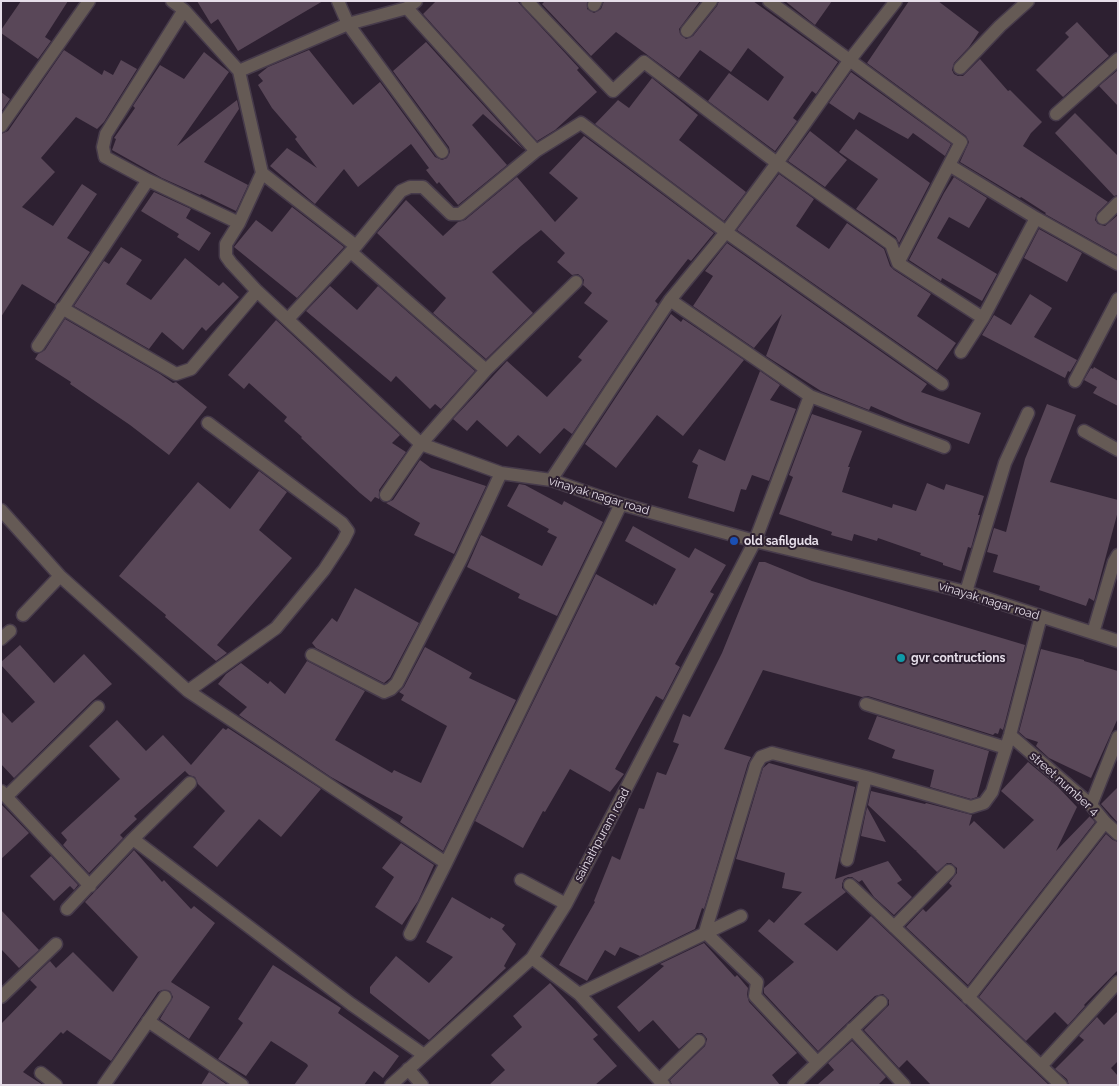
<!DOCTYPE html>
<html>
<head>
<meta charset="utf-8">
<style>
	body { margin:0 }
	#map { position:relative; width:1119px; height:1086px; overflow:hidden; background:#2d2031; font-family:Raleway,sans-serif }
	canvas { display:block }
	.frame { position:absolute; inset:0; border:2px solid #e6dee9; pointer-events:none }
</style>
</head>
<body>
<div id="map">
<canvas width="1119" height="1086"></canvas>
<div class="frame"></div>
</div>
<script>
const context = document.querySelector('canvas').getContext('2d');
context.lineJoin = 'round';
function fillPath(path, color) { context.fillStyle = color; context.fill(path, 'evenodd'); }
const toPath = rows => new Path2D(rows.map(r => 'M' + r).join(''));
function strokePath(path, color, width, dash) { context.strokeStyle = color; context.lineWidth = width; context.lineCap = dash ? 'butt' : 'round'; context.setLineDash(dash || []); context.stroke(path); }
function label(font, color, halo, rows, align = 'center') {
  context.font = font + ' Raleway,sans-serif'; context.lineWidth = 4; context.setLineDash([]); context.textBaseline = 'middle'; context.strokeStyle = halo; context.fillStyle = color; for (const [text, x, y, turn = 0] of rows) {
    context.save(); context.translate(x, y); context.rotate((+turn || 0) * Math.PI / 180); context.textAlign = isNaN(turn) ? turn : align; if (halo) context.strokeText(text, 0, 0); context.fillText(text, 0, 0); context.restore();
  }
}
fillPath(toPath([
	[21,1,68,1,45,37,51,41,38,59,1,33,1,30],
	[197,1,323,1,238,51,218,19,211,24],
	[436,1,517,1,579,68,577,70,597,92,555,130,537,141,423,14],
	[545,1,587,1,587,9,594,13,601,9,604,1,700,1,679,29,680,34,686,39,693,36,717,6,719,1,753,1,838,62,816,94,812,91,793,118,797,121,775,151,708,101,729,73,768,101,784,77,748,48,731,72,700,50,679,78,616,32,591,56,542,4],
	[785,1,832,1,815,25],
	[909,1,938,1,979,32,969,47,954,63,952,70,954,74,958,76,963,76,980,59,1008,91,1010,90,1042,122,1031,133,1023,146,1108,202,1097,213,1095,220,1098,224,1105,226,1118,215,1118,255,1045,214,1046,213,1021,197,1020,198,960,162,969,142,966,136,867,63],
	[1077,22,1109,56,1063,97,1036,70,1069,37,1065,33],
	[426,42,524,150,483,114,472,125,507,165,458,205,439,182,437,184,426,170,429,168,411,144,358,187,344,169,315,204,270,166,287,148,317,168,295,139,297,137,272,108,258,85,263,81,258,75,268,67,309,50,353,105,380,82,435,157,442,160,447,158,450,152,449,147,393,71],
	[64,50,102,75,104,70,113,75,121,60,137,69,104,122,97,129,76,117,41,158,55,172,22,207,53,226,82,184,97,194,67,238,90,252,55,304,22,284,1,317,1,134,8,131],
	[204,52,229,72,177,146,237,100,239,109,204,162,248,185,236,211,201,194,200,195,162,178,112,150,116,139,114,138,135,108,133,106,160,65,184,79],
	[1118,70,1118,106,1099,86],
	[851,72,951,144,945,156,913,133,908,139,859,112,854,120,829,103],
	[652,78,698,115,679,140,746,192,724,221,595,124,618,100,629,108],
	[1,92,10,99,1,112],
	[1075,113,1118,156,1118,195,1114,196,1055,133],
	[856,129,930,183,899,243,896,237,856,209,878,179,839,152],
	[810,131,847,160,825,187,788,161],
	[584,136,714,233,691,261,688,259,655,301,658,304,572,434,564,428,540,454,518,435,507,447,477,420,467,431,453,419,507,361,547,397,582,360,578,357,608,321,584,303,592,293,583,285,584,280,582,277,578,274,572,275,557,262,565,253,541,230,521,246,492,272,533,313,486,359,433,313,446,298,377,233,406,200,443,236,458,222,465,220,517,177,555,222,578,198,549,173],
	[779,174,814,199,796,226,829,249,847,223,884,249,890,266,894,270,931,294,917,316,956,343,937,370,737,230],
	[954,177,987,198,969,228,949,217,937,238,997,274,982,301,942,278,941,281,909,260,944,193],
	[154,192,191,209,186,218,211,233,199,251,177,237,179,234,141,211],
	[292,207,344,247,297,298,234,247,256,220,272,232],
	[1039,229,1082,253,1067,282,1024,258],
	[727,243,927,384,921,392,981,413,969,444,905,421,871,406,869,410,821,391,766,356,782,314,754,348,693,306,713,276,705,271],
	[121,247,142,260,126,284,151,300,185,258,219,286,223,282,239,297,206,331,202,327,183,350,162,332,149,349,74,306,104,261,109,264],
	[330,286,357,310,378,286,475,371,441,409,435,404,430,409,396,376,391,382,306,311],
	[1030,294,1052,308,1034,337,1077,360,1070,372,1068,371,1065,378,982,335,994,315,1011,325],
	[671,314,681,322,683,319,744,360,683,436,657,415,616,468,585,444],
	[65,319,160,374,173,383,176,382,207,407,169,455,130,425,70,384,71,382,35,359,38,354,45,350],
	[276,320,400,435,392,443,406,452,379,490,379,499,375,497,371,502,360,493,301,438,302,437,284,421,287,417,249,383,244,389,228,375],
	[1094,367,1118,381,1118,406,1093,393,1097,387,1084,380,1091,368,1093,369],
	[760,371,780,385,770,400,796,409,769,481,752,475,746,490,741,489,734,512,688,498,698,465,692,462,699,449,725,461],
	[1047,404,1076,415,1050,482,1118,500,1118,511,1094,601,1089,598,1086,606,1039,590,1040,586,993,572,998,555,987,552,994,528,1006,532,1025,459],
	[812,414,862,431,848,467,850,467,842,492,892,508,893,504,916,511,927,483,944,490,946,484,984,496,978,515,980,515,971,548,968,547,961,571,943,565,943,563,920,555,921,553,878,538,877,541,854,534,852,541,831,535,832,532,779,514,793,477,789,475],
	[420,460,431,468,486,486,454,554,414,535,420,523,386,503,393,500],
	[259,471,287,492,259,530,292,558,217,645,227,653,216,661,165,617,166,615,119,576,198,482,230,509],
	[519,484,525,485,562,505,564,501,603,522,557,616,518,598,520,594,467,567,481,535,542,566,557,537,547,532,549,529,507,506],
	[633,526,689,558,695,548,726,565,710,592,714,594,675,664,680,667,663,700,656,696,615,769,624,774,610,792,570,769,545,812,543,811,523,848,475,821,596,574,653,606,654,603,656,605,676,569,625,541],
	[759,562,765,562,812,581,1025,645,1003,730,1000,728,998,734,995,733,993,735,868,696,862,697,763,670,724,749,751,757,748,763,704,909,702,908,695,929,640,956,620,947,615,956,605,950,587,981,559,965,595,902,594,901,612,856,620,860,639,808,644,809,657,772,666,775,679,744,673,742,683,714,690,717,722,653],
	[355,588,419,623,390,678,384,683,316,648,312,643,332,618,337,622],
	[20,645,54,683,84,654,112,684,92,701,14,778,1,764,1,711,12,723,35,702,1,665,1,662],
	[425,647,472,673,469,678,516,700,443,851,400,822,403,817,331,777,239,715,247,707,218,684,226,674,241,663,268,684,270,681,285,694,307,661,365,691,335,740,392,773,394,770,421,783,447,726,401,700,404,695,399,692,404,687],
	[1041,649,1084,660,1084,661,1118,671,1118,718,1091,778,1049,758,1036,746,1038,742,1026,738,1019,732],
	[877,716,989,751,977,797,971,799,930,787,934,770,892,758,895,750,868,739],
	[117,720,146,751,163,735,191,765,223,728,226,730,228,728,321,789,281,837,259,819,217,867,193,847,225,811,198,784,195,777,189,775,185,771,186,770,134,816,137,819,120,835,123,838,89,873,63,845,67,840,61,833,120,779,89,746],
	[1028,762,1058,787,1077,807,1056,851,1090,816,1095,822,968,985,906,927,923,909,926,912,952,886,949,883,957,873,957,868,951,863,947,863,937,872,916,851,917,851,915,850,868,805,871,791,925,804,926,803,972,815,969,826,974,821,1004,849,1034,820,1001,791],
	[769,763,855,787,835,879,888,861,902,880,897,883,912,897,894,915,874,897,862,880,859,882,852,877,848,877,844,879,842,884,842,888,846,892,804,924,837,951,871,916,1049,1085,931,1085,907,1060,899,1068,864,1030,889,1005,889,1000,883,994,875,996,818,1051,764,993,764,988,794,962,758,931,769,919,774,923,802,892,782,888,785,873,736,859,763,768],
	[1118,787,1118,823,1101,804],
	[1,804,29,833,1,859],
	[867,807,886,842,861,836],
	[1106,834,1113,840,1118,842,1118,970,1084,1005,1085,1006,1068,1025,1055,1012,1026,1041,979,997],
	[401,843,434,865,418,901,402,925,375,907,394,877,382,868],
	[134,850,162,882,164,880,191,909,194,906,215,923,171,982,210,1007,189,1039,160,1019,173,997,170,991,162,990,158,992,111,1061,67,1030,63,1034,61,1032,23,1072,43,1085,1,1085,1,1024,37,987,30,980,50,961,56,968,73,952,113,992,138,957,85,902],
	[51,856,78,885,74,890,70,886,54,901,30,876],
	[452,897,490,919,491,917,505,925,502,929,516,944,504,966,506,968,429,1040,370,993,370,987,396,956,429,983,453,957,426,942],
	[1,910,39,950,19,968,1,949],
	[704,943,735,977,737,975,748,988,747,995,749,1002,797,1053,772,1075,780,1085,672,1085,670,1080,705,1046,707,1039,705,1036,702,1033,697,1033,679,1049,653,1020,639,1032,617,1007,664,966,660,964],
	[273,965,341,1008,338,1013,399,1056,383,1078,374,1071,364,1085,294,1085,308,1066,307,1064,271,1041,246,1076,218,1059,243,1023,238,1019],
	[550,983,598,1035,593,1039,617,1066,595,1085,489,1085,505,1070,491,1055,522,1027,513,1016],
	[1118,1011,1118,1061,1111,1068,1118,1076,1118,1085,1069,1085,1067,1079,1055,1069,1084,1040,1079,1036,1097,1017,1104,1025],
	[852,1041,886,1077,878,1085,817,1085,834,1070,828,1063],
	[209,1072,226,1084,201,1085]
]), '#594758');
const minor = toPath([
	[172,1,184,10,239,71,262,173,239,223,226,244,226,256,231,263,257,291,421,444,501,473,551,480,621,504,755,541,966,592,1118,641],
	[338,1,348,24,442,152],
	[527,1,613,91,644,62,777,163,891,244,898,263,983,318],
	[769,1,961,142,949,165,1036,218,1118,264],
	[594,5,596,1],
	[407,8,536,151],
	[184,10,106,134,103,147,105,157,148,180,239,223],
	[687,31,711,1],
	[960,68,1000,26,1028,1],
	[239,71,348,24,407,8,416,1],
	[1056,114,1118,59],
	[1,126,89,1],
	[262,173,356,246],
	[1103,218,1118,203],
	[351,252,486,370],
	[898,263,949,165],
	[62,308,176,374,191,369,257,291],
	[288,319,356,246,401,191,410,187,423,187,451,214,460,214,536,151,581,123,726,232,942,384],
	[38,346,148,180],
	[961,352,983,318,1036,218],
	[1075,381,1118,299],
	[810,396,944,447],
	[1084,431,1118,450],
	[551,480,670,300,726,232,777,163,849,61,896,1],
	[386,495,421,444,486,370,576,282],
	[1,510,60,576,188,691,446,863],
	[966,592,1005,463,1028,413],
	[23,615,60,576],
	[1093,633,1114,562,1118,555],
	[1,639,10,631],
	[312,655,384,692,391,689,397,683,461,559,501,473],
	[188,691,276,628,324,570,343,541,348,531,342,523,208,423],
	[866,704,1006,748],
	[1010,735,1091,805,1105,822,1118,834],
	[1,791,90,886],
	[7,796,98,707],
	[1091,805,1118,737],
	[133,839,190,783],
	[847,860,866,777],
	[521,880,566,904],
	[850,885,1061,1085],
	[67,909,133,839,351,1004,424,1055],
	[894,927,949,871],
	[410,934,446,863,621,504],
	[532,958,579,994,664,1085],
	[579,994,741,916],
	[1,997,56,944],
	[968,998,1105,822],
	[148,1021,242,1085],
	[852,1029,904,1085],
	[817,1062,755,996,757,982,705,932,756,765,761,757,772,753,866,777,971,807,984,803,992,792,1010,735,1041,616],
	[1042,1065,1118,982],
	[408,1069,422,1085],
	[41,1073,56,1085],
	[659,1080,699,1041],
	[104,1085,165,997],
	[391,1085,532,958,566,904,755,541,810,396,670,300],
	[794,1085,881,1002]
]);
strokePath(minor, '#473b4b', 15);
strokePath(minor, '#655a55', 12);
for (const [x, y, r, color] of [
	[734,541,5,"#1a4fb4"],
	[901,658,5,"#0f9aa8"]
]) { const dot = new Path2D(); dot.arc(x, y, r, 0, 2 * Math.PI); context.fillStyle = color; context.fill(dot); strokePath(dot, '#2d2031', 2); }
label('12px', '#e6dee9', '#2d2031', [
	["vinayak nagar road",599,496,17],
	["vinayak nagar road",989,601,17],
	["street number 4",1064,784,42],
	["sainathpuram road",602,835,-62]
]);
label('bold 12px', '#e6dee9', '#2d2031', [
	["old safilguda",744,541],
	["gvr contructions",911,658]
], 'left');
</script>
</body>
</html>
